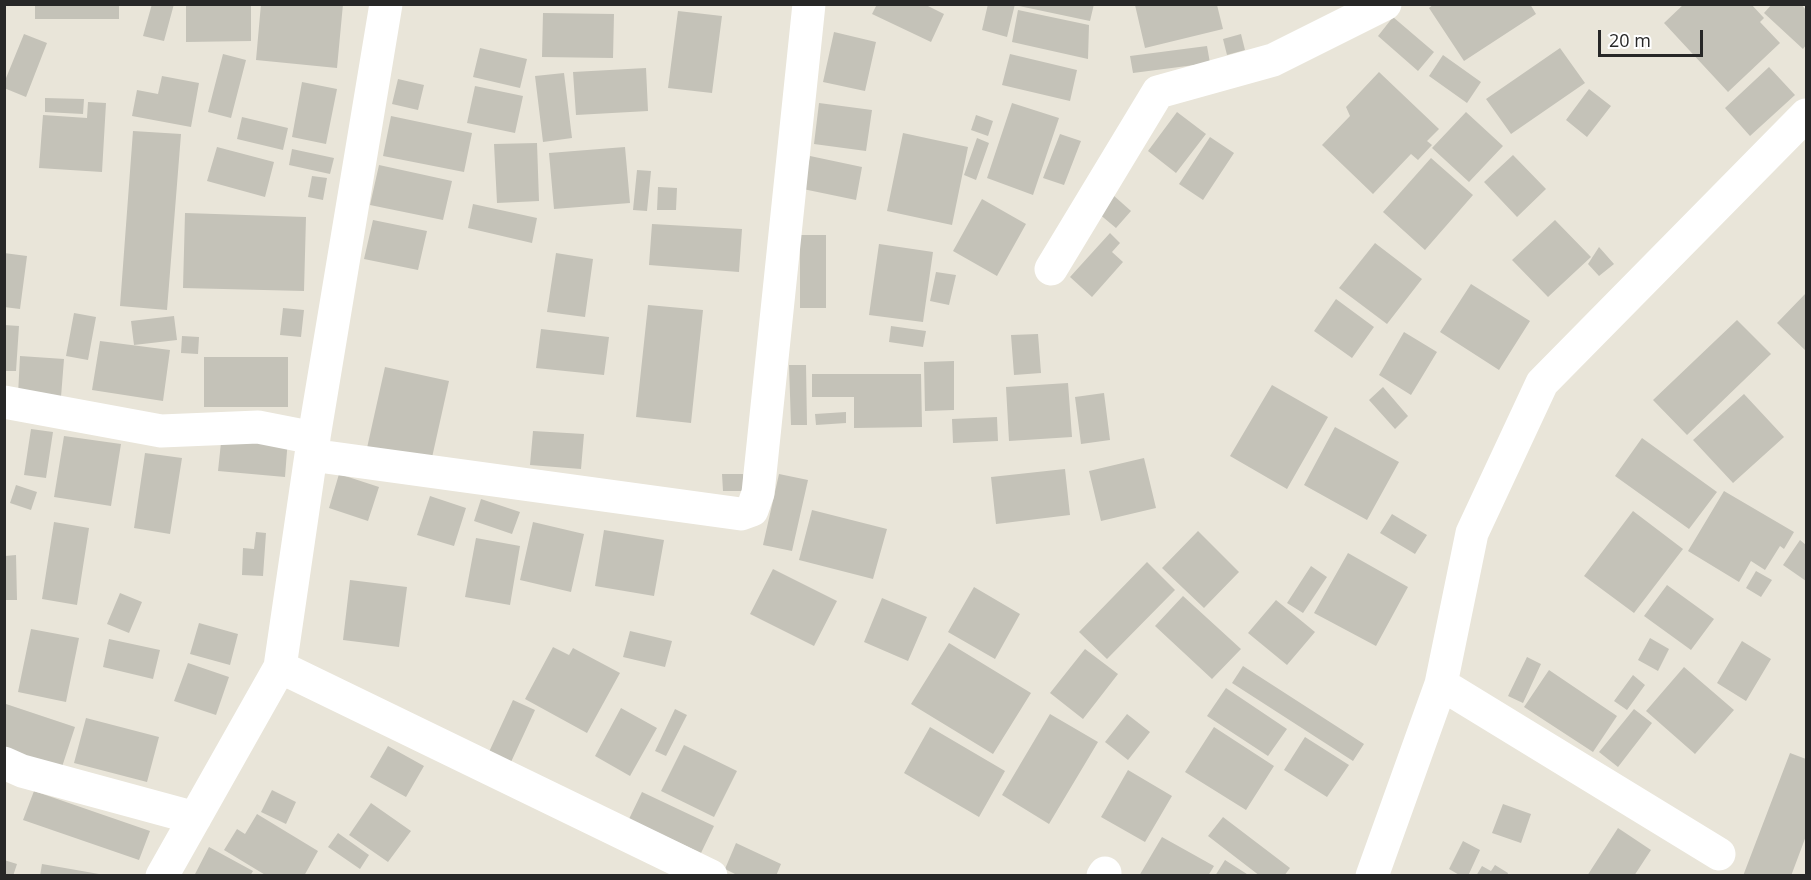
<!DOCTYPE html>
<html>
<head>
<meta charset="utf-8">
<style>
	body { margin:0 }
	#map { position:relative; width:1811px; height:880px; overflow:hidden; background:#e9e5d9; font-family:"Open Sans",sans-serif }
	canvas { display:block }
	.frame { position:absolute; inset:0; border:6px solid #272727; pointer-events:none }
	.scale { position:absolute; left:1598px; top:30px; width:105px; height:27px; box-sizing:border-box; border:3px solid #272727; border-top:0; padding-left:8px; font-size:18px; line-height:21px; white-space:nowrap; color:#272727; -webkit-text-stroke:4px #fff; paint-order:stroke }
</style>
</head>
<body>
<div id="map">
<canvas width="1811" height="880"></canvas>
<div class="frame"></div>
<div class="scale">20 m</div>
</div>
<script>
const context = document.querySelector('canvas').getContext('2d');
context.lineJoin = 'round';
function fillPath(path, color) { context.fillStyle = color; context.fill(path, 'evenodd'); }
const toPath = rows => new Path2D(rows.map(r => 'M' + r).join(''));
function strokePath(path, color, width, dash) { context.strokeStyle = color; context.lineWidth = width; context.lineCap = dash ? 'butt' : 'round'; context.setLineDash(dash || []); context.stroke(path); }
fillPath(toPath([
	[35,4,119,4,119,19,35,19],
	[152,4,174,4,164,41,143,36],
	[186,4,251,4,251,41,186,42],
	[261,4,343,4,337,68,256,60],
	[877,4,924,4,944,14,931,42,872,14],
	[988,4,1015,4,1007,37,982,30],
	[1020,4,1094,4,1090,21,1019,6],
	[1434,4,1530,4,1536,14,1464,61,1429,8],
	[1684,4,1751,4,1764,18,1760,22,1780,43,1728,92,1664,23],
	[1772,4,1801,4,1806,10,1806,45,1803,49,1764,13],
	[1135,5,1217,5,1223,29,1145,48],
	[1018,10,1089,25,1088,59,1012,42],
	[678,11,722,16,712,93,668,88],
	[543,13,614,14,613,58,542,57],
	[1393,17,1434,52,1418,71,1378,36],
	[834,32,876,42,865,91,823,82],
	[24,34,47,43,26,97,4,88,4,83],
	[1241,34,1245,50,1227,55,1223,39],
	[1207,46,1210,63,1133,73,1130,56],
	[480,48,527,59,520,88,473,77],
	[1560,48,1585,83,1511,134,1486,99],
	[223,54,246,60,231,118,208,112],
	[1010,54,1077,70,1070,101,1002,85],
	[1443,55,1481,82,1467,103,1429,76],
	[1769,67,1795,95,1750,136,1725,108],
	[646,68,648,111,576,115,573,72],
	[1379,72,1439,129,1427,141,1432,145,1418,160,1411,154,1373,194,1322,145,1350,116,1346,107],
	[564,73,572,138,543,142,535,76],
	[162,76,199,83,191,127,132,116,137,90,158,94],
	[398,79,424,85,418,110,392,104],
	[302,82,337,89,326,144,292,137],
	[475,86,523,96,515,133,467,123],
	[1589,89,1611,106,1587,137,1566,120],
	[45,98,84,99,83,114,45,112],
	[88,102,106,103,102,172,39,168,43,115,87,118],
	[819,103,872,110,866,151,814,144],
	[1012,103,1059,118,1033,195,987,178],
	[1177,112,1206,134,1176,173,1148,151],
	[1466,112,1503,146,1469,182,1432,148],
	[976,115,993,121,988,136,971,130],
	[391,116,472,133,464,172,383,156],
	[242,117,288,128,283,150,237,139],
	[133,131,181,134,167,310,120,306],
	[903,133,968,147,952,225,887,211],
	[1060,134,1081,141,1064,185,1043,178],
	[1210,137,1234,153,1203,200,1179,184],
	[977,138,989,143,976,180,964,175],
	[537,143,539,201,497,203,494,144],
	[217,147,274,162,265,197,207,181],
	[625,147,630,203,554,209,549,153],
	[292,149,334,158,330,174,289,165],
	[1513,155,1546,189,1517,217,1484,182],
	[810,156,862,167,856,200,803,189],
	[1431,158,1473,195,1425,250,1383,212],
	[379,165,452,181,443,220,370,205],
	[637,170,651,171,647,211,633,210],
	[312,176,327,178,323,200,308,197],
	[658,187,677,188,676,210,657,210],
	[1113,195,1131,211,1116,228,1098,213],
	[982,199,1026,224,997,276,953,251],
	[473,204,537,218,532,243,468,228],
	[185,213,306,217,304,291,183,288],
	[373,220,427,231,418,270,364,259],
	[1555,220,1591,257,1548,297,1512,260],
	[652,224,742,229,739,272,649,265],
	[1110,233,1120,243,1112,252,1123,262,1092,297,1070,277],
	[800,235,826,235,826,308,800,308],
	[1375,243,1422,279,1387,324,1339,288],
	[879,244,933,252,923,322,869,315],
	[1599,247,1614,264,1599,276,1588,264],
	[4,253,27,256,20,309,4,307],
	[556,253,593,259,585,317,547,312],
	[936,272,956,275,949,305,930,301],
	[1471,284,1530,321,1499,370,1440,332],
	[1806,293,1806,351,1777,323],
	[1336,299,1374,327,1352,358,1314,331],
	[648,305,703,310,691,423,636,417],
	[283,308,304,310,301,337,280,335],
	[74,313,96,317,88,360,66,356],
	[174,316,177,340,134,345,131,321],
	[1737,320,1771,354,1687,435,1653,400],
	[4,325,19,326,16,371,4,371],
	[891,326,926,331,923,347,889,342],
	[541,329,609,337,604,375,536,368],
	[1404,332,1437,352,1411,395,1379,375],
	[1038,334,1041,373,1014,375,1011,335],
	[182,336,199,337,198,354,181,353],
	[100,341,170,350,163,401,92,390],
	[20,356,64,359,61,397,18,395],
	[204,357,288,357,288,407,204,407],
	[954,361,954,410,925,411,924,362],
	[789,365,806,365,807,425,791,425],
	[385,367,449,381,431,462,367,448],
	[812,374,921,374,922,427,854,428,854,397,812,397],
	[1068,383,1072,437,1009,441,1006,387],
	[1272,385,1328,417,1287,489,1230,456],
	[1383,387,1408,416,1395,429,1369,400],
	[1104,393,1110,440,1081,444,1075,397],
	[1744,394,1784,437,1733,483,1693,440],
	[846,412,846,423,816,425,815,414],
	[997,417,998,441,953,443,952,419],
	[1335,427,1399,462,1367,520,1304,485],
	[31,429,53,432,46,478,24,475],
	[533,431,584,434,581,469,530,465],
	[222,433,288,438,285,477,218,471],
	[64,436,121,444,111,506,54,497],
	[1642,438,1717,492,1689,529,1615,476],
	[145,453,182,458,170,534,134,528],
	[1144,458,1156,508,1101,521,1089,471],
	[1065,469,1070,515,996,524,991,477],
	[339,474,379,487,368,521,329,508],
	[722,474,743,474,743,491,723,491],
	[779,474,808,480,792,551,763,545],
	[16,485,37,492,31,510,10,503],
	[1724,491,1794,532,1784,549,1780,546,1765,570,1751,561,1739,582,1688,551],
	[430,496,466,508,454,546,417,535],
	[481,499,520,512,512,534,474,521],
	[812,510,887,529,873,579,799,560],
	[1633,511,1683,549,1634,613,1584,576],
	[1392,514,1427,535,1415,554,1380,533],
	[54,522,89,528,77,605,42,599],
	[533,522,584,534,571,592,520,580],
	[604,530,664,540,654,596,595,586],
	[1198,531,1239,572,1204,608,1162,568],
	[256,532,266,533,263,576,242,575,243,548,254,549],
	[476,538,520,546,510,605,465,597],
	[1800,540,1806,545,1806,581,1783,565],
	[1348,553,1408,587,1376,646,1314,613],
	[16,555,17,600,5,600,5,556],
	[1147,562,1175,590,1107,659,1079,632],
	[1311,566,1327,577,1303,613,1287,603],
	[773,569,837,601,814,646,750,614],
	[1756,571,1772,580,1761,597,1746,588],
	[350,580,407,587,399,647,343,640],
	[1667,585,1714,619,1691,650,1644,616],
	[974,587,1020,614,995,659,948,632],
	[120,593,142,602,129,633,107,624],
	[1183,596,1241,649,1212,679,1155,626],
	[882,598,927,617,908,661,864,642],
	[1276,600,1315,632,1287,665,1248,633],
	[199,623,238,634,230,665,190,654],
	[31,629,79,638,66,702,18,692],
	[630,631,672,641,665,667,623,657],
	[1650,638,1669,649,1658,671,1638,660],
	[109,639,160,650,153,679,103,667],
	[1742,641,1771,659,1746,701,1717,683],
	[949,643,1031,693,993,754,911,704],
	[553,647,569,655,573,648,620,673,587,733,525,699],
	[1085,649,1118,674,1083,719,1050,693],
	[1527,657,1541,664,1523,703,1508,696],
	[188,663,229,677,216,715,174,701],
	[1243,666,1364,744,1353,761,1232,683],
	[1684,667,1734,710,1695,754,1646,711],
	[1549,670,1617,716,1593,752,1524,707],
	[1633,675,1645,685,1627,710,1614,701],
	[1226,688,1287,729,1268,756,1207,716],
	[513,700,535,710,511,762,489,752],
	[6,704,75,727,61,770,4,751],
	[621,708,657,728,630,776,595,756],
	[675,709,687,715,666,756,655,751],
	[1634,709,1652,723,1618,767,1599,752],
	[1050,714,1098,742,1049,824,1002,795],
	[1127,714,1150,732,1128,760,1105,742],
	[86,718,159,737,147,782,74,763],
	[930,727,1005,771,979,817,904,773],
	[1214,727,1274,766,1246,810,1185,772],
	[1305,737,1349,765,1327,797,1284,770],
	[684,745,737,771,714,817,661,791],
	[388,746,424,766,406,797,370,777],
	[1790,753,1806,759,1806,836,1791,876,1743,876],
	[1128,770,1172,796,1145,842,1101,817],
	[272,790,296,802,286,824,261,812],
	[34,791,150,831,139,860,23,820],
	[642,792,714,826,701,853,629,819],
	[371,803,411,831,388,862,349,835],
	[1503,804,1531,814,1521,843,1492,833],
	[257,814,318,851,304,876,267,876,224,850,237,829,245,834],
	[1223,817,1290,868,1284,876,1260,876,1208,836],
	[1618,828,1651,850,1634,876,1587,876],
	[338,833,369,855,360,869,328,847],
	[1162,837,1214,866,1208,876,1139,876],
	[1463,841,1480,850,1468,876,1461,876,1449,869],
	[736,843,781,864,776,876,739,876,725,869],
	[209,847,253,871,250,876,194,876],
	[4,860,17,864,13,876,4,876],
	[1225,860,1250,876,1215,876],
	[42,864,99,874,99,876,40,876],
	[1495,865,1508,873,1507,876,1476,876,1482,866,1491,871]
]), '#c4c2b8');
strokePath(toPath([
	[1051,269,1158,92,1273,60,1385,4],
	[4,402,161,431,258,427,314,438],
	[311,455,741,514,752,510,758,493,809,4],
	[280,667,711,876],
	[1441,684,1719,854],
	[4,763,22,771,195,818],
	[162,876,280,667,311,455,386,4],
	[1103,876,1105,873],
	[1372,876,1441,684,1472,533,1542,383,1806,115]
]), '#fff', 33);
</script>
</body>
</html>
